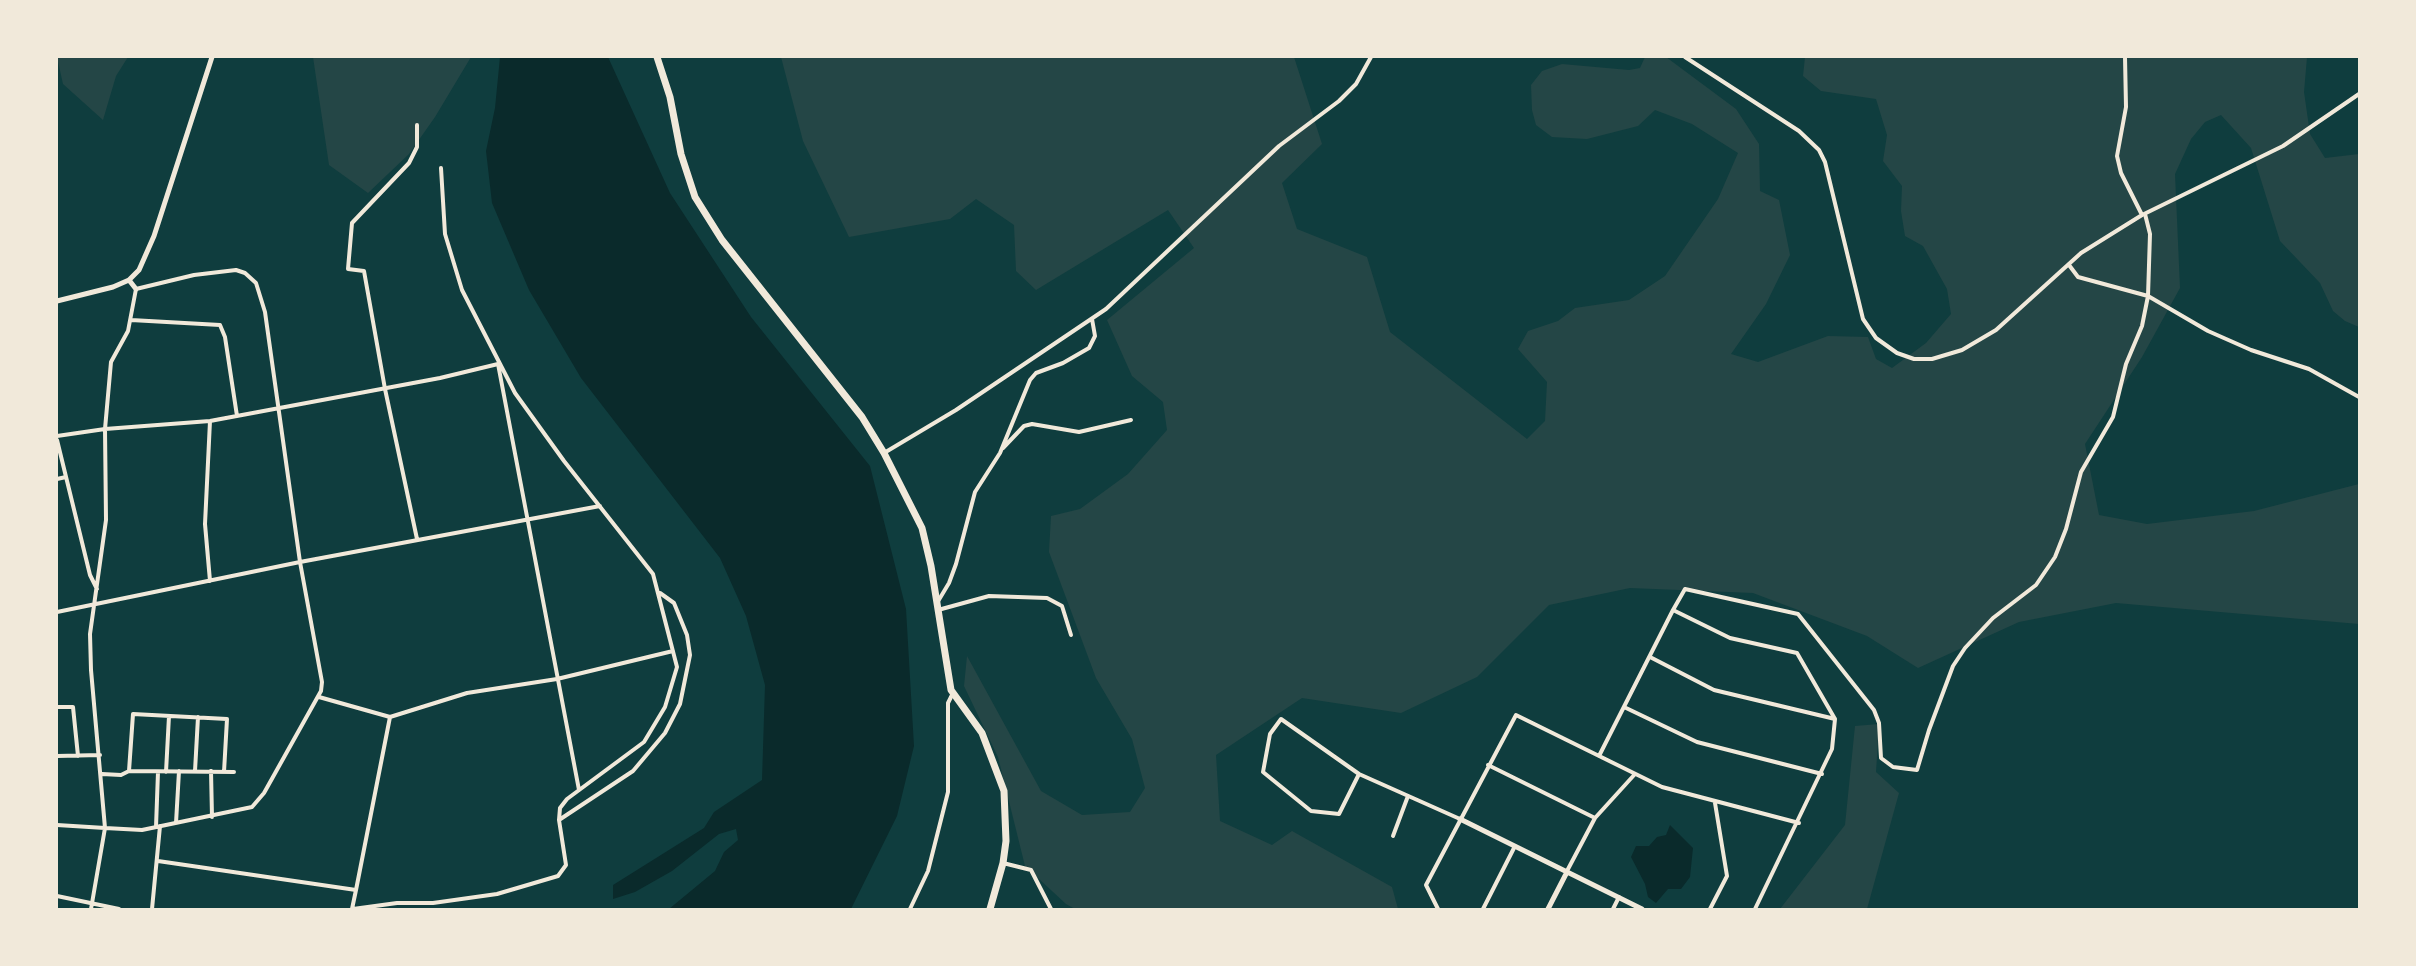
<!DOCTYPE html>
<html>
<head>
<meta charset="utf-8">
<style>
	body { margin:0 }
	#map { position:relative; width:2416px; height:966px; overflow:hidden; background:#0f3d3e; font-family:"Space Grotesk",sans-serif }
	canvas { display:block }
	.frame { position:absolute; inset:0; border:58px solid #f1e9da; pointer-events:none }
</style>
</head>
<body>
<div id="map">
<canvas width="2416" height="966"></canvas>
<div class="frame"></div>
</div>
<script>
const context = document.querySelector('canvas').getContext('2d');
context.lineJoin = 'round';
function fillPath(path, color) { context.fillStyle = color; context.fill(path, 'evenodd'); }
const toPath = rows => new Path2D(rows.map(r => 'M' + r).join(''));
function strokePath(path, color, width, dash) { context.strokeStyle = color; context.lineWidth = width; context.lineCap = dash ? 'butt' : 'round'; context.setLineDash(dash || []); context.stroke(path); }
fillPath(toPath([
	[57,57,128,57,116,76,103,120,63,84],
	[313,57,471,57,435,117,409,154,368,193,329,165],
	[781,57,1294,57,1322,144,1282,183,1297,229,1367,257,1390,332,1527,439,1545,421,1547,382,1518,349,1528,331,1558,321,1575,308,1629,300,1665,276,1718,199,1738,153,1692,124,1655,110,1638,126,1587,139,1552,137,1536,125,1532,110,1531,85,1542,71,1562,64,1629,70,1640,68,1645,57,1666,57,1736,109,1759,144,1760,191,1779,200,1790,255,1766,304,1731,354,1758,362,1828,336,1868,337,1876,359,1892,368,1926,343,1951,314,1947,289,1923,246,1905,236,1901,211,1902,186,1883,161,1887,135,1876,99,1821,91,1803,76,1805,57,2307,57,2304,92,2310,134,2325,158,2359,154,2359,327,2345,321,2333,311,2320,283,2280,241,2251,148,2221,115,2205,122,2191,139,2175,174,2180,288,2142,357,2085,444,2099,515,2147,524,2254,511,2359,484,2359,624,2116,603,2019,622,1918,668,1867,636,1753,593,1630,588,1549,605,1477,677,1401,713,1302,698,1216,755,1220,821,1272,845,1292,831,1392,887,1398,909,1075,909,1066,904,1025,866,998,757,964,686,967,656,1041,791,1082,815,1130,812,1145,788,1132,739,1096,678,1049,552,1051,516,1080,509,1128,474,1167,430,1163,402,1132,376,1107,320,1194,248,1168,210,1036,290,1016,271,1014,225,976,199,950,219,849,237,803,141],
	[1879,724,1876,772,1899,793,1867,909,1780,909,1845,825,1855,726]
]), '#244646');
fillPath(toPath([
	[500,57,608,57,670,193,751,317,870,466,906,609,914,746,897,816,851,909,669,909,715,871,724,852,738,840,736,829,719,834,672,871,635,892,613,899,613,885,704,828,714,812,762,780,765,685,746,616,720,558,581,378,529,290,492,203,486,151,495,108],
	[1670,825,1693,848,1690,877,1681,889,1668,889,1656,903,1648,897,1645,884,1631,857,1636,846,1649,846,1657,837,1666,835]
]), '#0a2a2b');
strokePath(toPath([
	[1685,57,1799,131,1819,150,1825,162,1863,319,1876,338,1897,353,1914,359,1932,359,1962,350,1996,330,2081,253,2142,215,2283,146,2359,94],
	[2125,57,2126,107,2117,156,2121,173,2142,215],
	[2069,265,2078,277,2148,296,2208,331,2251,350,2309,369,2359,397],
	[131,320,220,325,225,337,237,416],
	[57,436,105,429,210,421,440,378,498,364,579,790],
	[57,440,90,575,97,589],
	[1003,448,1024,426,1032,424,1079,432,1131,420],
	[884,453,956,410,1106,309,1279,146,1339,101,1356,84,1371,57],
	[57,479,66,477],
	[417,539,385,389,364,271,348,269,352,223,409,163,417,147,417,125],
	[210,581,205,524,210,421],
	[937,603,949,583,956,564,975,492,1000,453,1030,380,1036,373,1063,363,1089,348,1095,336,1092,319],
	[938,610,989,596,1047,598,1062,606,1071,635],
	[1673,610,1685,589,1798,614,1874,710,1879,723,1881,758,1893,767,1917,770,1929,730,1953,666,1965,648,1993,618,2036,585,2055,557,2066,529,2081,472,2113,417,2126,364,2142,326,2148,296,2150,234,2145,214],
	[57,612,300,562,600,506],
	[1650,657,1714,690,1835,719],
	[319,697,390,717,356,890],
	[57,707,73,707,78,756],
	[1624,707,1697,742,1822,774],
	[390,717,467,693,557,679,673,651],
	[57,756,100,755],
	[1599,756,1673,610,1730,638,1797,653,1835,719,1832,749,1755,909],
	[1488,765,1595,818],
	[129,771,133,714,227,719,224,772],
	[195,771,198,717],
	[211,771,212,817],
	[166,772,169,716],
	[102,774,121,775,129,771,234,772],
	[1359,774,1339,814,1311,811,1263,772,1270,734,1281,719,1359,774,1460,819],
	[559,820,633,771,665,733,680,704,690,655,687,635,674,603,660,593],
	[176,823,179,771],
	[57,825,105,828,142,830,252,807,264,793,321,691,322,682,300,562,265,312,256,283,245,273,236,270,194,275,136,289,128,331,111,362,105,429,106,520,90,634,91,670,105,828,91,909],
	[156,827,158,772],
	[1393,836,1408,796],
	[158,861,356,890,352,909],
	[1003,863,1031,870,1051,909],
	[1567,871,1595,818,1635,774],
	[57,896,119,909],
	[152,909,160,826],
	[353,909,397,903,433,903,497,894,558,876,566,865,559,820,560,808,567,799,644,742,665,707,677,667,653,574,564,461,515,393,462,290,445,234,441,168],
	[910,909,928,871,948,792,948,703,953,693],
	[1438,909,1426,885,1516,715,1662,787,1799,823],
	[1483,909,1515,846],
	[1613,909,1619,897],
	[1710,909,1727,876,1715,803]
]), '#f1e9da', 4);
strokePath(toPath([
	[129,280,136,289],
	[57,301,113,287,129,280,139,270,154,236,212,57],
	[1460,819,1642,909],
	[1548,909,1567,872]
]), '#f1e9da', 5);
strokePath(toPath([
	[657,57,670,97,681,154,695,197,722,240,862,417,884,453,922,528,931,566,951,690,982,733,1004,791,1006,841,1003,863,990,909]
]), '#f1e9da', 7);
</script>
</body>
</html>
